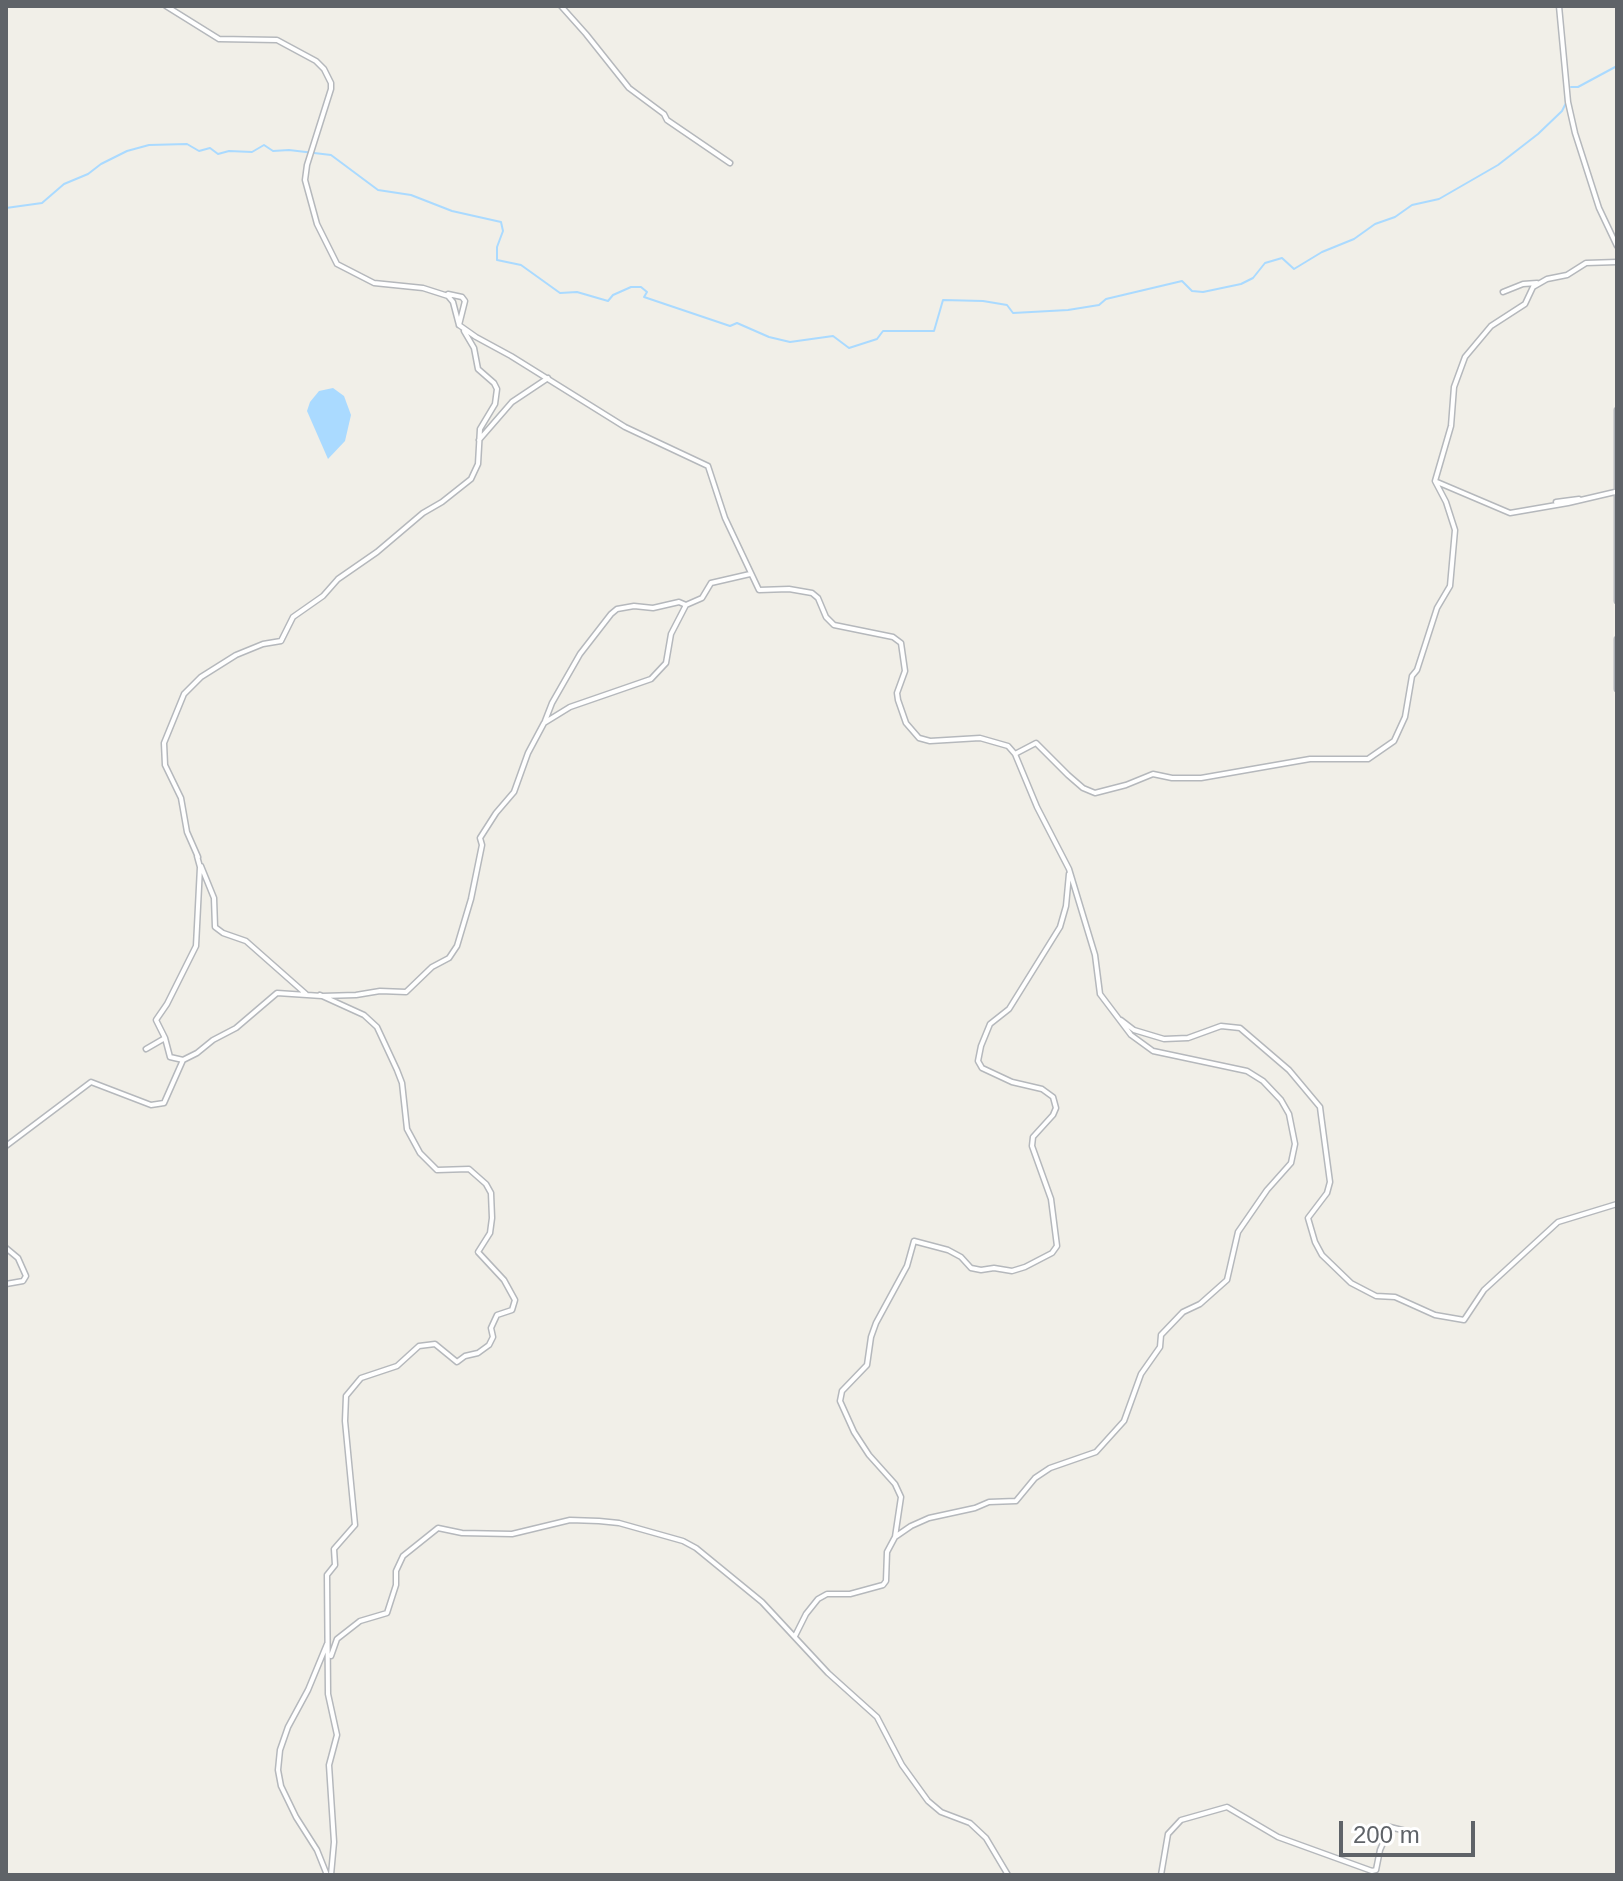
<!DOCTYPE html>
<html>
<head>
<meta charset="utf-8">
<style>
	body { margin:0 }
	#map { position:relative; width:1623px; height:1881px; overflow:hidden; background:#f1efe8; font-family:Helvetica,sans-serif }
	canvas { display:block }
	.frame { position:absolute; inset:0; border:8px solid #5f6368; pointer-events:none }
	.scale { position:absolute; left:1339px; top:1821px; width:136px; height:36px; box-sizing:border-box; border:4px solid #5f6368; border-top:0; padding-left:10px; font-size:24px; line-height:28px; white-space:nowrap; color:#5f6368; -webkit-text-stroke:6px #fff; paint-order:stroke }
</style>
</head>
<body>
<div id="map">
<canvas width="1623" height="1881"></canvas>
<div class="frame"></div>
<div class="scale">200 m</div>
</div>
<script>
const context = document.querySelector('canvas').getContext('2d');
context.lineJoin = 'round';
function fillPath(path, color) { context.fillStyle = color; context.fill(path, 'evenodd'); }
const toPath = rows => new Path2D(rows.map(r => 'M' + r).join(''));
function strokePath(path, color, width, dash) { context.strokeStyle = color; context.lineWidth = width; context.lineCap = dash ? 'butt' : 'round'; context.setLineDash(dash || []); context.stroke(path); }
fillPath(toPath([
	[333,388,344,396,351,415,345,441,328,459,307,411,310,402,319,391]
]), '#aadaff');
strokePath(toPath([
	[1571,87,1578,87,1617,66],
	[6,208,42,203,64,184,88,174,101,164,127,151,149,145,187,144,199,151,210,148,218,154,229,151,252,152,264,145,273,151,289,150,331,155,378,190,411,195,452,211,501,222,503,231,497,247,497,260,521,265,560,293,577,292,608,301,613,295,631,287,641,287,647,292,644,297,730,326,737,323,769,337,790,342,833,336,849,348,877,339,883,331,934,331,943,300,983,301,1007,305,1013,313,1068,310,1099,305,1106,299,1182,281,1192,291,1203,292,1241,284,1253,278,1265,263,1282,258,1294,269,1322,252,1354,239,1375,224,1395,217,1412,205,1439,199,1498,165,1538,134,1562,111,1566,103,1565,88]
]), '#aadaff', 2);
const minor = toPath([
	[166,6,219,39,277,40,316,61,324,69,331,83,331,89,307,165,305,180,317,224,337,264,374,283,423,288,448,296,453,302,459,325,476,337,511,356,625,427,708,466,725,518,759,590,789,589,812,593,818,598,826,617,834,625,893,637,901,643,905,671,897,693,898,700,906,723,919,738,930,741,980,738,1008,746,1015,754,1036,743,1068,775,1083,788,1095,793,1126,785,1153,774,1172,778,1201,778,1310,759,1368,759,1394,741,1405,717,1412,676,1417,670,1437,608,1450,586,1455,530,1446,502,1435,481,1451,426,1454,387,1465,357,1491,326,1525,304,1533,287,1547,279,1567,275,1586,263,1617,262],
	[561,6,586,34,629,88,664,114,667,120,730,163],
	[1559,6,1568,102,1575,133,1599,208,1617,246],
	[1503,292,1523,284,1537,283],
	[448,294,462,297,465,301,459,325],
	[1617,410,1617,601],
	[479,440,512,402,548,378],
	[1437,482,1510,513,1568,503,1615,492],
	[1556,502,1579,499],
	[1617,639,1617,689],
	[545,721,552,703,580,654,611,614,617,609,634,606,653,608,679,602,686,605],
	[197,856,200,867,196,946,167,1004,156,1020,165,1038,170,1057,183,1060,197,1053,213,1040,236,1028,277,993,322,996,356,995,380,991,406,992,432,967,449,958,457,946,471,899,482,845,480,838,496,813,514,792,528,753,544,723,570,707,651,679,666,663,671,634,686,605,702,598,711,583,750,574],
	[198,857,187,832,181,798,165,765,164,743,184,694,201,677,236,655,263,644,281,641,293,617,323,596,338,579,377,552,423,513,442,502,471,479,478,464,480,429,495,404,497,389,494,383,478,369,474,348,464,331],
	[201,866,214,898,215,927,223,933,246,941,306,994],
	[320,995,364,1015,377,1027,397,1070,402,1083,407,1129,420,1153,437,1170,469,1169,486,1184,491,1193,492,1218,490,1233,478,1252,504,1280,515,1300,512,1310,497,1315,491,1328,493,1337,489,1345,478,1353,465,1356,457,1362,435,1344,419,1346,397,1366,361,1378,346,1396,345,1421,355,1525,334,1549,335,1565,327,1575,328,1694,337,1735,329,1765,334,1842,331,1875],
	[1121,1020,1134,1030,1164,1039,1188,1038,1221,1026,1240,1028,1289,1070,1320,1107,1321,1115,1330,1182,1327,1193,1308,1218,1315,1242,1322,1255,1351,1283,1376,1296,1395,1297,1435,1315,1464,1320,1484,1290,1558,1222,1617,1204],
	[146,1049,165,1038],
	[6,1146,91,1082,151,1105,164,1103,183,1060],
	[6,1248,18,1258,26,1276,23,1281,6,1284],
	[895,1537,901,1497,895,1484,869,1455,854,1432,840,1401,842,1391,867,1365,871,1337,876,1323,907,1266,914,1241,948,1250,961,1257,971,1268,981,1270,994,1268,1012,1271,1025,1267,1052,1253,1057,1246,1051,1199,1032,1146,1033,1137,1053,1115,1056,1108,1053,1097,1042,1089,1012,1082,982,1068,978,1061,981,1046,990,1024,1009,1009,1060,927,1066,906,1069,874],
	[795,1636,806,1614,818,1599,827,1594,850,1594,883,1585,886,1581,887,1552,895,1537,911,1526,929,1518,975,1508,989,1502,1016,1501,1035,1478,1050,1468,1096,1452,1124,1421,1141,1374,1160,1347,1161,1335,1183,1312,1200,1304,1227,1280,1238,1232,1267,1190,1291,1163,1295,1144,1289,1114,1281,1100,1263,1081,1247,1071,1153,1051,1131,1035,1100,994,1095,955,1069,869,1037,807,1015,754],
	[331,1656,337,1639,360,1621,387,1613,396,1585,396,1571,403,1556,438,1528,462,1533,512,1534,570,1520,599,1521,619,1523,683,1541,696,1548,762,1602,828,1673,877,1717,902,1765,928,1801,941,1812,970,1823,986,1838,1008,1875],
	[327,1875,317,1850,296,1817,281,1786,278,1770,280,1750,288,1727,308,1690,327,1644],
	[1161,1875,1168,1834,1181,1820,1227,1807,1278,1837,1372,1871,1376,1870,1380,1850,1390,1827,1410,1832]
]);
strokePath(minor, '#b5b8bc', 7);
strokePath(minor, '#fff', 4);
</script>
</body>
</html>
